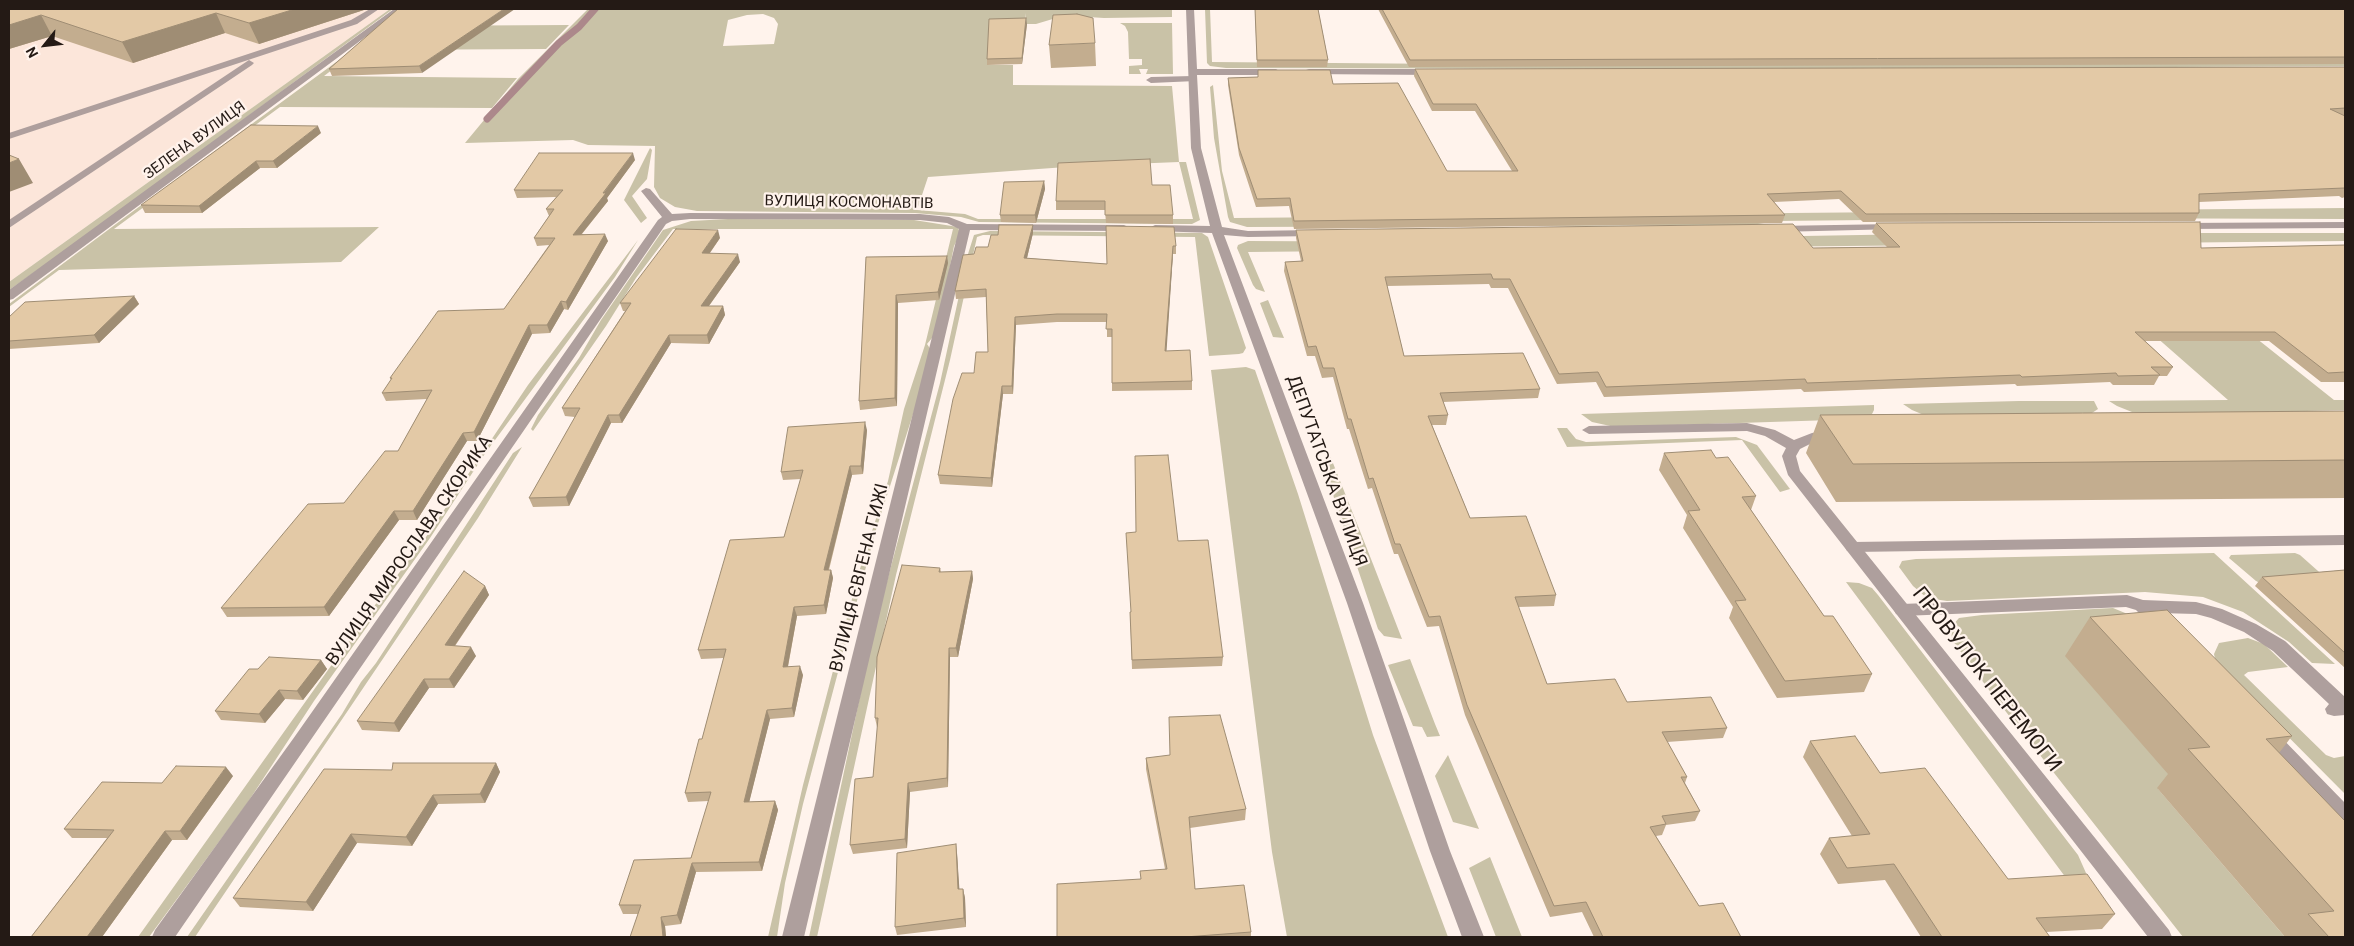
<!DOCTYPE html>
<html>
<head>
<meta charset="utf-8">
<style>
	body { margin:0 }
	#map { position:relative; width:2354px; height:946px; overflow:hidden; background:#fff3ec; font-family:Roboto,sans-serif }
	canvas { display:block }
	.frame { position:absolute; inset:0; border:10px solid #241a15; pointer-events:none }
	.north { position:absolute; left:20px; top:20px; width:50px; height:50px; -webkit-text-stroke:4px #fff3ec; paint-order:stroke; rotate:241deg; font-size:14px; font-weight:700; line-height:20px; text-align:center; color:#241a15 }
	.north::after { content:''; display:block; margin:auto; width:18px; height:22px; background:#241a15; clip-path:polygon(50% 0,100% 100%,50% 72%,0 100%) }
</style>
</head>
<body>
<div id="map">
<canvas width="2354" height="946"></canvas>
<div class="frame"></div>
<div class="north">N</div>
</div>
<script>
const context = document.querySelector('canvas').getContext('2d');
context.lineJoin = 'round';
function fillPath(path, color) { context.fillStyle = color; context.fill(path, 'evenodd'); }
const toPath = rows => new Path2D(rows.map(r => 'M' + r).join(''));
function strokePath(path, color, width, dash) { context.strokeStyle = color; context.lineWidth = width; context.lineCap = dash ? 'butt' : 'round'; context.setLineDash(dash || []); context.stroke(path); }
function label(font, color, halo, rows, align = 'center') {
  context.font = font + ' Roboto,sans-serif'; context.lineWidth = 4.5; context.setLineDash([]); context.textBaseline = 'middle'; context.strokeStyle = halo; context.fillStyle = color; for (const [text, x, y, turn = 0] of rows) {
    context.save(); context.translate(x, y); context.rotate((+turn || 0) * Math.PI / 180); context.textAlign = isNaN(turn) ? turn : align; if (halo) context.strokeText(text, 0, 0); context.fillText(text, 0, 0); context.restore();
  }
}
fillPath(toPath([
	[9,9,390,9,9,282]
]), '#fce6da');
fillPath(toPath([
	[390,9,393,9,75,244,9,290,9,282],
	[588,9,1172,9,1172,17,1104,18,1073,16,1056,18,1036,24,1026,24,1026,13,1025,24,988,56,987,65,1013,65,1013,85,1172,86,1179,162,1186,162,1200,220,1192,224,1183,224,979,222,961,217,915,213,697,211,675,207,660,198,654,187,655,146,588,145,573,140,465,143,518,79],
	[763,14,774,18,778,24,774,44,723,46,728,20,747,15],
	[1179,162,1193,219,978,219,965,214,917,210,928,177,1080,166],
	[1205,9,1210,9,1212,62,1454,64,2345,59,2345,66,1824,69,1226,68,1210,66,1207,63],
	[1120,23,1172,23,1173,74,1146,74,1148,69,1139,69,1141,74,1129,74,1129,66,1142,65,1142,59,1129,59,1128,32,1125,26],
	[569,25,546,49,358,50,324,76,517,78,492,108,280,107,114,229,379,227,341,262,59,270,9,307,9,304,136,209,343,57,389,26],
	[1213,85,1222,171,1234,218,2345,208,2345,219,2059,218,1776,221,1752,225,1247,227,1230,222,1228,217,1214,138,1210,87],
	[650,148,652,150,647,179,632,196,647,218,641,223,624,200],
	[728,219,914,220,958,227,960,234,954,246,937,332,927,344,931,350,931,358,875,533,803,804,785,883,777,937,768,937,803,785,859,572,888,481,904,409,925,345,953,229,673,229,636,278,606,326,533,431,531,429,538,415,579,358,601,320,663,230,691,221],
	[990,231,1202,233,1208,237,1246,348,1243,353,1239,354,1209,356,1195,237,983,235,977,237,950,360,896,575,817,937,809,937,874,630,940,383,968,254,974,235],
	[1977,233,2345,233,2345,241,1248,252,1265,292,1256,289,1253,285,1237,248,1238,245,1248,241,1455,242],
	[638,240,615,277,484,455,430,538,314,701,246,805,149,937,138,937,360,625,426,537,528,385],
	[1268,300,1284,338,1273,337,1260,303],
	[2131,315,2227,315,2334,400,2345,400,2345,410,2154,415,2132,412,2117,406,2109,401,2228,400],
	[1246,367,1255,370,1298,494,1373,735,1448,937,1287,937,1272,852,1211,370],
	[2019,401,2094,401,2098,409,2092,413,1931,418,1912,410,1903,404],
	[1874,405,1874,410,1871,416,1863,419,1615,427,1592,422,1581,414],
	[1557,428,1567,428,1576,439,1586,442,1736,437,1757,445,1790,489,1780,492,1742,440,1567,447],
	[522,447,478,518,195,937,187,937,342,714,361,682,376,663,513,453],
	[1329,453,1373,564,1402,639,1384,636,1378,629,1334,498,1325,458],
	[2214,553,2335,664,2312,663,2289,642,2243,612,2203,597,2145,592,1947,601,1927,598,1913,586,1899,567,1902,561,1916,559],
	[2295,553,2300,555,2345,595,2262,584,2256,581,2229,558,2231,555],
	[1846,582,1859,583,1872,588,1878,595,2078,855,2086,873,2083,883,2072,886],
	[2113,608,2130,615,2179,786,2158,789,2285,937,2183,937,1992,694,1952,640,1951,627,1959,618,1982,615],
	[2248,638,2264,644,2288,667,2248,672,2244,675,2326,755,2334,758,2345,756,2345,794,2216,664,2214,654,2219,643],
	[1410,659,1435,724,1440,736,1427,737,1422,727,1413,726,1388,665],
	[1448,755,1479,829,1453,822,1435,776],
	[1490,857,1522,937,1496,937,1469,868]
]), '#c9c2a7');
strokePath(toPath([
	[487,119,559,43,579,27,595,9]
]), '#ac888b', 7);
fillPath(toPath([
	[370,9,379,9,357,24,9,139,9,133,351,20,370,9],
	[249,60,254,63,252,65,9,228,9,220,249,60],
	[1193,76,1196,77,1196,81,1151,83,1146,80,1151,77,1193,76],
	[2345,535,2345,545,1853,552,1847,551,1845,547,1847,543,1853,542,2345,535],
	[2127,595,2143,600,2196,602,2222,609,2256,624,2285,641,2345,697,2345,715,2334,716,2327,714,2325,709,2329,704,2273,651,2244,632,2211,618,2196,614,2159,613,2171,626,2168,630,2162,632,2156,630,2136,610,2126,607,1902,616,1896,614,1894,610,1896,606,1902,604,2127,595],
	[2268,729,2275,731,2345,803,2345,824,2338,822,2261,741,2259,736,2261,731,2268,729]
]), '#ae9f9d');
fillPath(toPath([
	[394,9,403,9,13,299,9,300,9,290,394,9],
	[1186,9,1194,9,1197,69,1276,69,1281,72,1276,75,1197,75,1201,148,1222,227,1248,231,1316,230,1322,233,1316,236,1248,237,1224,235,1363,603,1450,851,1484,937,1462,937,1430,851,1347,603,1212,233,1155,231,1149,228,1155,225,1210,226,1191,148,1186,9],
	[1309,69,1434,69,1439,72,1434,75,1306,74,1306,70,1309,69],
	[646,188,650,189,672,214,690,213,920,214,949,217,967,224,1124,225,1130,228,1124,231,970,230,804,937,782,937,959,229,947,223,920,220,690,219,672,221,666,224,175,937,152,937,155,930,293,739,658,220,662,217,641,191,646,188],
	[2345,222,2345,228,2182,229,2176,226,2182,223,2345,222],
	[1894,224,1898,225,1900,227,1898,229,1777,232,1771,229,1777,226,1894,224],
	[1747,423,1775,430,1794,440,1812,433,1830,430,1835,431,1837,434,1835,437,1816,441,1800,449,1796,456,1800,471,2169,930,2172,937,2148,937,1788,475,1782,456,1786,448,1765,436,1747,431,1589,434,1582,430,1589,426,1747,423]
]), '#ae9f9d');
fillPath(toPath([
	[9,9,367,9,259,44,225,33,133,63,52,36,9,49],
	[398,9,422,73,332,76,329,69],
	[1255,9,1318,9,1328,60,1327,67,1257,67],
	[1378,9,2345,9,2345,64,1409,67],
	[1027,24,1022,64,987,65,987,59],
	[1095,43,1096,66,1051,68,1049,45],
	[2345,67,2345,197,2342,198,2339,196,2199,202,2199,213,2195,221,1863,222,1839,199,1774,202,1785,215,1782,223,1294,229,1289,206,1256,207,1239,155,1228,85,1228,78,1258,77,1258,70,1333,84,1447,171,1512,171,1475,111,1432,111,1414,76,1415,69],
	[321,133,277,168,260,168,202,213,145,213,141,205],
	[635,160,607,198,608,201,582,234,608,241,568,310,564,309,550,333,532,334,477,441,467,441,417,520,399,520,329,616,227,617,221,608,344,503,398,451,427,399,386,401,382,393,391,380,390,378,504,309,549,245,537,246,534,238,549,216,546,209,556,197,517,198,514,190],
	[1044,181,1045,189,1036,223,1001,222,1000,215],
	[1152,185,1173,215,1173,224,1106,223,1105,210,1056,210,1056,201],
	[1876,223,2201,248,2345,245,2345,382,2321,382,2269,341,2145,341,2173,367,2167,376,2159,376,2154,385,2113,385,2110,382,2017,386,2015,384,1804,392,1801,389,1604,397,1596,382,1557,384,1508,288,1491,288,1489,284,1387,286,1404,356,1540,389,1538,398,1443,402,1448,415,1446,425,1432,425,1470,518,1556,595,1554,606,1518,607,1547,684,1627,702,1727,728,1723,738,1667,742,1687,777,1685,783,1700,811,1695,821,1666,825,1662,835,1656,836,1699,906,1741,937,1594,937,1582,912,1550,917,1465,715,1439,626,1427,627,1398,554,1394,554,1372,488,1368,489,1349,429,1347,429,1333,377,1322,378,1315,356,1307,356,1284,271,1285,262,1301,261,1296,238,1296,230,1813,248,1887,247,1872,232],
	[1106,226,1176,246,1176,254,1173,254,1166,351,1192,381,1192,390,1112,391,1112,337,1107,337,1107,322,1057,322,1016,325,1013,394,1003,394,992,487,940,484,938,475,974,373,988,352,986,297,956,299,955,291,974,254,988,247,998,235,1033,233,1027,258,1107,264],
	[720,238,710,253,740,262,709,306,723,306,725,315,709,344,671,343,622,423,611,423,569,506,533,507,529,498,575,417,565,416,562,408,625,311,623,311,620,303],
	[947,256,948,263,939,300,898,303,897,406,860,410,859,401,866,257],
	[134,296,139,304,99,343,9,349,9,317],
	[2345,411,2345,498,1836,502,1806,453,1820,415],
	[867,430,863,474,852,475,829,570,831,570,833,578,826,614,797,616,788,667,803,675,794,717,770,719,749,802,775,801,778,810,762,871,696,872,681,924,665,926,666,937,630,937,638,914,623,914,619,905,691,858,709,801,688,802,685,793,702,739,724,658,701,659,698,650,784,537,801,479,783,480,781,472],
	[1664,453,1716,458,1756,496,1751,510,1824,616,1872,674,1864,692,1777,698,1729,618,1733,607,1683,528,1687,515,1659,470],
	[1178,541,1223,657,1222,666,1132,669,1130,612,1131,612],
	[940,568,941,572,972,571,973,579,958,657,950,657,948,787,910,792,907,848,853,854,850,845,873,777,878,727,877,727,875,718],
	[2345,570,2345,668,2255,586,2262,577],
	[485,586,489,595,455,646,476,656,454,688,429,688,399,732,362,730,357,721],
	[2090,617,2292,736,2279,753,2345,937,2285,937,2157,788,2168,774,2065,656],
	[321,660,327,669,303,700,285,699,265,723,221,720,215,711,258,669],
	[1810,741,1880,773,2008,879,2115,914,2102,929,2046,932,2050,937,1921,937,1885,880,1838,884,1820,854,1829,838,1852,836,1803,757],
	[1146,758,1246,809,1245,820,1190,828,1195,889,1251,932,1251,937,1057,937,1140,879,1165,869,1146,769],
	[496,763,500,772,485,803,438,804,412,846,357,843,313,911,240,907,233,898,392,770],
	[233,776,187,840,172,840,102,937,31,937,107,838,72,838,64,829,162,783],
	[956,844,957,853,959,889,963,889,965,898,966,927,897,935,895,927]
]), '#c3ad8f');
fillPath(toPath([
	[295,9,367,9,259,44,249,23],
	[504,9,515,9,422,73,419,66],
	[216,13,225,33,133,63,122,42],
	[41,15,52,36,9,49,9,25],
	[1026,18,1027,24,1022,64,1022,58],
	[318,126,321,133,277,168,273,161],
	[633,153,635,160,607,198,608,201,575,242,573,235],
	[19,159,33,183,9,192,9,163],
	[256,161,260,168,202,213,199,206],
	[1044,181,1045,189,1036,223,1035,215],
	[1033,225,1033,233,1025,266,1024,258],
	[718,230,720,238,704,261,702,253],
	[605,234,608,241,568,310,566,302],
	[1173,246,1173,254,1166,359,1165,351],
	[738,254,740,262,703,314,701,306],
	[947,256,948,263,939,300,938,292],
	[896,295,898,303,897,406,895,398],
	[134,296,139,304,99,343,94,335],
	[561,301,564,309,550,333,547,325],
	[723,306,725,315,709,344,707,335],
	[1015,317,1016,325,1013,394,1012,386],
	[529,325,532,334,477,441,474,432],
	[669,335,671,343,622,423,619,415],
	[1002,386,1003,394,992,487,991,478],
	[608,415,611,423,569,506,566,497],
	[865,422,867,430,863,474,861,466],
	[463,433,467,441,417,520,413,511],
	[850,466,852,475,826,579,824,570],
	[394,511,399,520,329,616,324,607],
	[831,570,833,578,826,614,824,605],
	[972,571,973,579,958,657,956,648],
	[485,586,489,595,449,654,445,645],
	[794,607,797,616,786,676,783,667],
	[471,647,476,656,454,688,449,679],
	[949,648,950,657,948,787,947,778],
	[321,660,327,669,303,700,297,691],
	[800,666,803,675,794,717,792,708],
	[424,679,429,688,399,732,394,723],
	[279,690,285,699,265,723,259,714],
	[767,710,770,719,747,811,744,802],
	[496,763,500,772,485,803,480,794],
	[226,767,233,776,187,840,180,831],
	[908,783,910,792,907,848,905,839],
	[433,795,438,804,412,846,406,837],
	[775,801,778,810,762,871,759,862],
	[165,831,172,840,102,937,87,937],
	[351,834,357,843,313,911,306,902],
	[956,844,957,853,960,898,958,889],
	[692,863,696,872,681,924,677,915],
	[963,889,965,898,966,927,964,918],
	[661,917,665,926,666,937,663,937]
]), '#9f8d74');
const building = toPath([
	[9,9,295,9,249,23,216,13,122,42,41,15,9,25,9,9],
	[398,9,504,9,419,66,329,69,398,9],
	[1255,9,1318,9,1328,60,1257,60,1255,9],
	[1382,9,2345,9,2345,57,1410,60,1382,9],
	[1077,14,1093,18,1095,43,1049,45,1053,15,1077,14],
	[1026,18,1022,58,987,59,989,19,1026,18],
	[2345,67,2345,108,2330,109,2345,116,2345,189,2344,188,2199,194,2199,213,1866,214,1841,191,1767,194,1785,215,1294,221,1290,198,1257,199,1239,148,1228,78,1258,77,1258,70,1330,70,1333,84,1398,83,1447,171,1518,171,1476,104,1433,104,1415,69,2345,67],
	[251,125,318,126,273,161,256,161,199,206,141,205,251,125],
	[539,153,633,153,603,193,606,193,573,235,605,234,566,302,561,301,547,325,529,325,474,432,463,433,413,511,394,511,324,607,221,608,308,504,344,503,385,451,398,451,432,390,382,393,392,378,390,378,438,311,504,309,555,238,534,238,554,209,546,209,563,190,514,190,539,153],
	[9,155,19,159,9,163,9,155],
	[1150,159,1152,185,1170,185,1173,215,1105,215,1105,201,1056,201,1058,163,1150,159],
	[1044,181,1035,215,1000,215,1004,182,1044,181],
	[2200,222,2201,248,2345,245,2345,372,2328,373,2275,332,2135,332,2173,367,2151,367,2160,375,2118,376,2116,373,2022,377,2020,375,1807,383,1805,379,1606,387,1598,372,1559,374,1510,279,1493,279,1491,274,1385,277,1404,356,1523,353,1540,389,1440,393,1448,415,1428,416,1470,518,1526,516,1556,595,1515,597,1547,684,1615,679,1627,702,1711,697,1727,728,1662,732,1687,777,1681,777,1700,811,1662,816,1666,824,1650,827,1699,906,1723,903,1741,937,1603,937,1586,902,1554,906,1467,705,1440,616,1429,617,1400,544,1395,544,1373,478,1369,479,1351,419,1348,419,1334,368,1323,368,1316,346,1308,347,1285,262,1303,261,1296,230,1793,224,1813,248,1900,247,1876,223,2200,222],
	[999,225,1033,225,1024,258,1107,264,1106,226,1174,227,1176,246,1173,246,1165,351,1190,350,1192,381,1112,383,1112,329,1106,329,1107,314,1057,314,1015,317,1012,386,1002,386,991,478,938,475,953,399,962,373,974,373,976,352,988,352,986,289,955,291,963,255,974,254,976,247,988,247,991,235,998,235,999,225],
	[676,229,718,230,702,253,738,254,701,306,723,306,707,335,669,335,619,415,608,415,566,497,529,498,580,408,562,408,631,303,620,303,676,229],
	[947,256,938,292,896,295,895,398,859,401,866,257,947,256],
	[134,296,94,335,9,341,9,317,25,302,134,296],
	[2345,411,2345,460,1853,464,1820,415,2345,411],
	[865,422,861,466,850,466,824,570,831,570,824,605,794,607,783,667,800,666,792,708,767,710,744,802,775,801,759,862,692,863,677,915,661,917,663,937,630,937,641,905,619,905,634,860,691,858,711,792,685,793,699,739,702,739,726,649,698,650,730,540,784,537,803,470,781,472,788,427,865,422],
	[1711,450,1716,458,1728,457,1756,496,1742,497,1824,616,1833,616,1872,674,1785,681,1735,601,1746,600,1688,511,1700,510,1664,453,1711,450],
	[1168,455,1178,541,1208,540,1223,657,1132,660,1130,612,1131,612,1126,533,1136,532,1135,456,1168,455],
	[902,565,940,568,939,572,972,571,956,648,949,648,947,778,908,783,905,839,850,845,855,779,873,777,878,718,875,718,877,657,902,565],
	[2345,570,2345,653,2262,577,2345,570],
	[464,571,485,586,445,645,471,647,449,679,424,679,394,723,357,721,464,571],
	[2167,610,2292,736,2266,739,2345,821,2345,937,2329,937,2308,914,2334,911,2188,749,2210,747,2090,617,2167,610],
	[269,657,321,660,297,691,279,690,259,714,215,711,249,669,258,669,269,657],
	[1220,715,1246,809,1189,817,1195,889,1244,885,1251,932,1185,937,1057,937,1057,884,1141,879,1140,871,1167,869,1146,758,1170,755,1169,717,1220,715],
	[1855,736,1880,773,1925,768,2008,879,2087,874,2115,914,2036,918,2050,937,1942,937,1894,864,1847,868,1829,838,1870,834,1810,741,1855,736],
	[393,763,496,763,480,794,433,795,406,837,351,834,306,902,233,898,324,769,392,770,393,763],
	[176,766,226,767,180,831,165,831,87,937,31,937,114,830,64,829,102,782,162,783,176,766],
	[956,844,958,889,963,889,964,918,895,927,897,853,956,844]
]);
fillPath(building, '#e3c9a6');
strokePath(building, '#9f8d74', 1);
label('15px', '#241a15', '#fff3ec', [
	["ЗЕЛЕНА ВУЛИЦЯ",195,141,-36],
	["ВУЛИЦЯ КОСМОНАВТІВ",849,203,1]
]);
label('18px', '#241a15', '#fff3ec', [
	["ДЕПУТАТСЬКА ВУЛИЦЯ",1326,471,70],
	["ВУЛИЦЯ МИРОСЛАВА СКОРИКА",410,551,-55],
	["ВУЛИЦЯ ЄВГЕНА ГИЖІ",860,578,-76]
]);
label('21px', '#241a15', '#fff3ec', [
	["ПРОВУЛОК ПЕРЕМОГИ",1986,680,52]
]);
</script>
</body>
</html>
